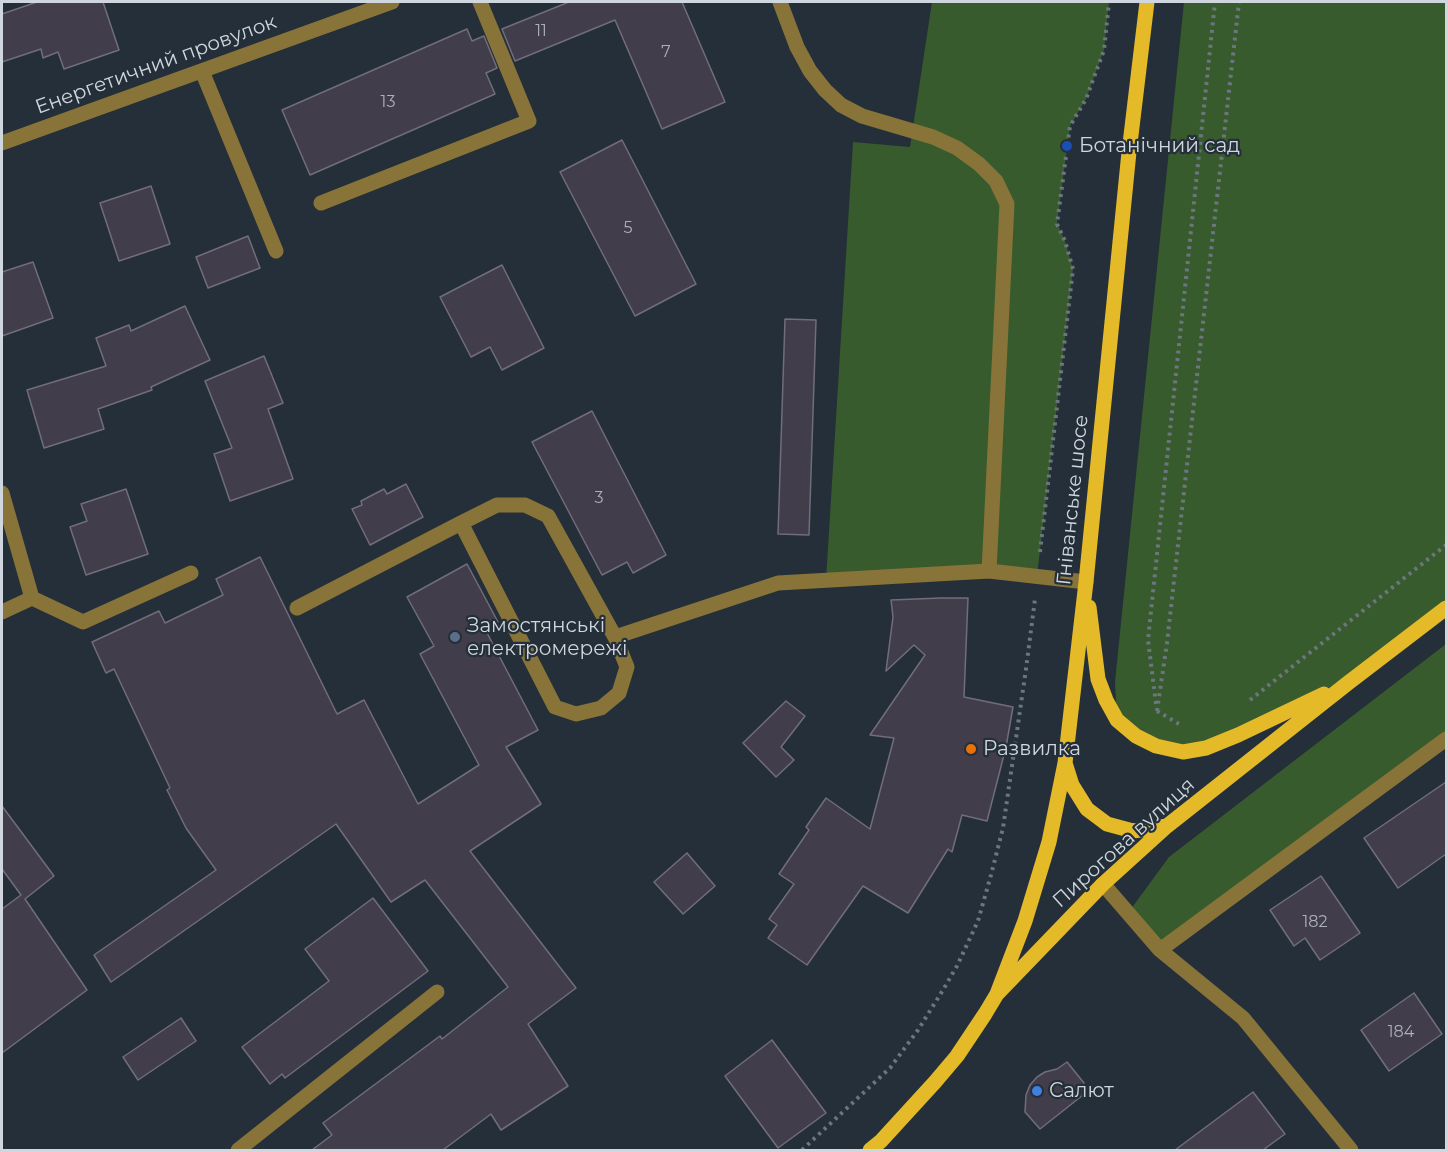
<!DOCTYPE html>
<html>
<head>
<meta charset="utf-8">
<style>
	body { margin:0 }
	#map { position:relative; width:1448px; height:1152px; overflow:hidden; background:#242f39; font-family:Montserrat,sans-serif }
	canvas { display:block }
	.frame { position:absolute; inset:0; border:3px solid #cfd6dd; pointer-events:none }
</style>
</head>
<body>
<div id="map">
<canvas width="1448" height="1152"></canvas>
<div class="frame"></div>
</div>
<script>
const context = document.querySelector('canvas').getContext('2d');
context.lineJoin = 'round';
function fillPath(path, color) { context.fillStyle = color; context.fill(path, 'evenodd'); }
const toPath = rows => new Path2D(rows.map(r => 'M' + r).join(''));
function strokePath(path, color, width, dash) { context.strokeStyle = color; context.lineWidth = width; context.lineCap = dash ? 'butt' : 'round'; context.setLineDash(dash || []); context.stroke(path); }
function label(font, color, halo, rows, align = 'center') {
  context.font = font + ' Montserrat,sans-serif'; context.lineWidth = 4.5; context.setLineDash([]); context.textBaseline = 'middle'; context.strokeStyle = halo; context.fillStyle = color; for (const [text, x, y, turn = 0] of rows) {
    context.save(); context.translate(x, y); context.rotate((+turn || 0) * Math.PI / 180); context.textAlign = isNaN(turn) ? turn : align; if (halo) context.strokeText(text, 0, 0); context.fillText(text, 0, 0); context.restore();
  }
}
fillPath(toPath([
	[932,2,1109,2,1104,50,1086,99,1070,126,1057,223,1065,241,1073,269,1037,576,826,580,853,142,910,147],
	[1184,2,1446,2,1446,608,1348,683,1183,752,1117,720,1115,682],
	[1446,644,1446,739,1160,950,1128,913,1169,857]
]), '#375b2d');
const building = toPath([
	[37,2,103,2,119,50,64,69,58,52,43,58,41,49,2,62,2,14,37,2],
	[569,2,682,2,725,102,662,129,615,20,515,61,502,29,569,2],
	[467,29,472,41,484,36,497,68,486,73,495,94,310,175,282,110,467,29],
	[622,140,696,284,635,316,560,172,622,140],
	[151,186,170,244,119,261,100,203,151,186],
	[248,236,260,268,208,288,196,257,248,236],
	[33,262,53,318,2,336,2,272,33,262],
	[502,265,544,348,502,370,490,347,471,357,440,297,502,265],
	[185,306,210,360,151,387,152,390,98,409,104,429,44,448,27,390,106,366,96,338,129,325,131,331,185,306],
	[785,319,816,320,809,535,778,534,785,319],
	[264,356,283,403,268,409,293,479,230,501,214,454,232,448,205,381,264,356],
	[592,411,666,555,633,573,627,562,602,575,532,442,592,411],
	[406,484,423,517,370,545,352,509,362,505,361,501,384,489,387,494,406,484],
	[126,489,148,554,86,575,70,527,87,521,81,504,126,489],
	[260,557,337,714,364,700,418,804,479,765,420,654,434,646,407,597,467,564,498,622,485,629,538,730,506,747,541,804,470,851,576,988,528,1024,568,1086,501,1130,491,1114,443,1150,312,1150,332,1135,323,1123,440,1036,442,1039,508,987,425,880,391,902,336,824,111,982,94,955,216,870,186,828,167,790,170,788,114,669,106,673,92,642,159,611,165,623,223,595,216,579,260,557],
	[941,598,968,598,964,697,1013,707,1006,747,987,821,962,815,952,852,948,849,908,913,863,886,807,965,768,938,777,925,769,919,794,884,779,874,809,830,806,827,826,798,870,829,894,738,870,735,925,655,914,645,886,671,893,617,891,600,941,598],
	[786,701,805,716,781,747,794,760,776,777,743,743,786,701],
	[1446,782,1446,854,1398,888,1364,838,1446,782],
	[2,806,54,876,25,899,87,990,2,1053,2,909,21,895,2,869,2,806],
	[687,853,715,886,683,914,654,882,687,853],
	[1321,876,1360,933,1320,960,1305,938,1294,946,1270,910,1321,876],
	[373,898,428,971,285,1078,282,1074,270,1084,242,1047,329,981,305,949,373,898],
	[1414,993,1442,1034,1389,1071,1361,1030,1414,993],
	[181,1018,196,1041,138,1080,123,1057,181,1018],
	[772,1040,826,1113,778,1148,725,1076,772,1040],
	[1067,1062,1084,1083,1083,1095,1040,1129,1025,1112,1026,1095,1030,1085,1037,1077,1045,1072,1057,1069,1067,1062],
	[1253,1092,1285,1134,1263,1150,1175,1150,1253,1092]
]);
fillPath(building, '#413d4b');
strokePath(building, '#716d7d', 1.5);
strokePath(toPath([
	[1040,552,1073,269,1065,241,1057,224,1070,126,1086,99,1104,50,1109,2],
	[1250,700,1446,545],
	[1156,704,1148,640,1215,2],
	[1157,711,1167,643,1239,2],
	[1157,711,1179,724],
	[802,1150,890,1068,918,1030,943,990,957,966,978,921,991,875,1003,828,1026,669,1035,599]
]), '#6d767f', 4, [3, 4.5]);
strokePath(toPath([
	[780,2,797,47,810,71,825,90,841,105,862,116,933,137,957,148,979,164,996,181,1007,204,989,571],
	[202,71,276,251],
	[2,143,392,2],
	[321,203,529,121,480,2],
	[2,493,32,598],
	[297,608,461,523,497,505,525,505,548,516,615,637,627,667,619,693,601,708,576,714,555,707,461,523],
	[2,612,32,598,83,622,191,573],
	[615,637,778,583,989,571,1086,582],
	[1103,884,1160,950,1243,1018,1351,1150],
	[1160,950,1446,739],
	[238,1150,437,992]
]), '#887439', 15);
strokePath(toPath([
	[1089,607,1098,679,1106,700,1117,720,1136,736,1156,746,1183,752,1206,748,1238,735,1324,694],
	[1065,763,1072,785,1087,809,1107,824,1133,831,1167,826],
	[997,994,1025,921,1049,842,1065,763,1086,582,1129,152,1147,2],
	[870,1150,881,1141,935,1082,957,1056,985,1014,997,994,1103,884,1167,826,1348,683,1446,608]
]), '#e4ba29', 15);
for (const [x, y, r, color] of [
	[1067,146,6,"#1a4fb4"],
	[455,637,6,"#5c6f8a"],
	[971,749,6,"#e8710a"],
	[1037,1091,6,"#3f7fe0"]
]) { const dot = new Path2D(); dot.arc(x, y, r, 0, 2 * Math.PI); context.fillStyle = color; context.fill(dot); strokePath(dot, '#242f39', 2); }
label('16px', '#acb0b8', null, [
	["11",541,31],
	["7",666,52],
	["13",388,102],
	["5",628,228],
	["3",599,498],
	["182",1315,922],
	["184",1401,1032]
]);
label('20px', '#cfd6dd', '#242f39', [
	["Енергетичний провулок",156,65,-20],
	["Гніванське шосе",1073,500,-84],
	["Пирогова вулиця",1124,843,-42]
]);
label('20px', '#cfd6dd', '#242f39', [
	["Ботанічний сад",1079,146],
	["Замостянські",467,626],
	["електромережі",467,649],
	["Развилка",983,749],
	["Салют",1049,1091]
], 'left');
</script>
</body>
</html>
